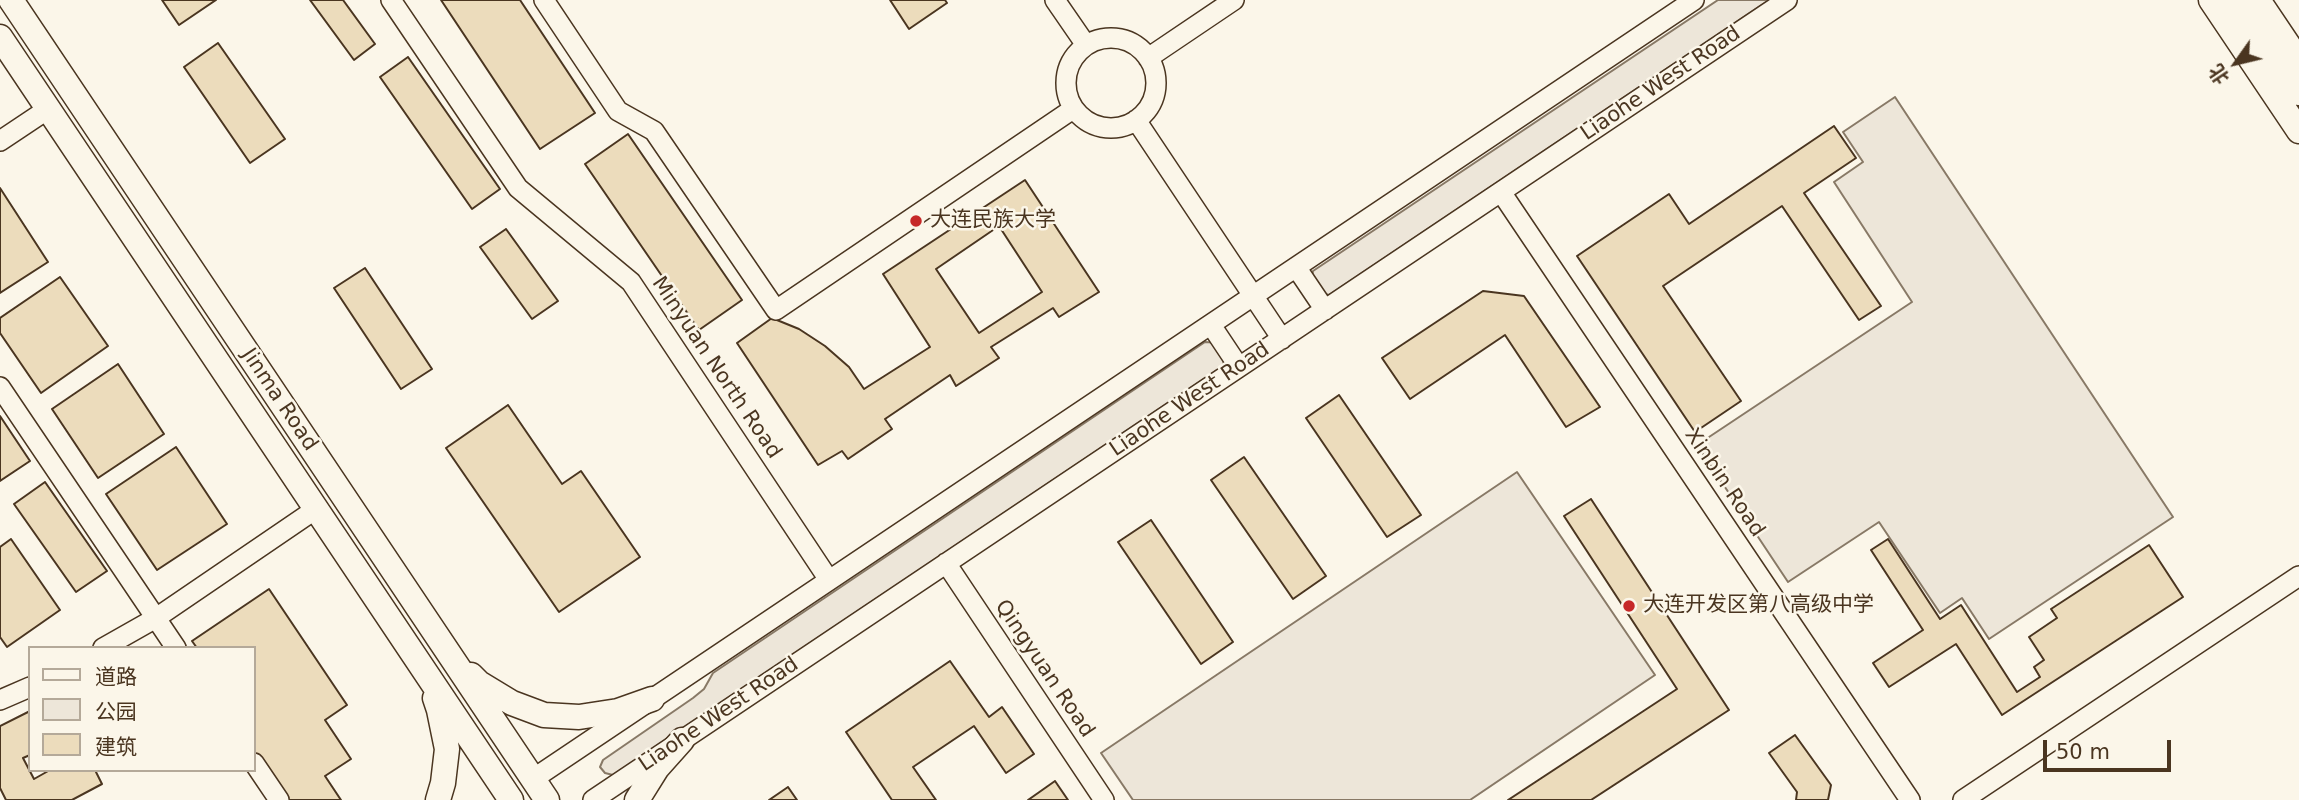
<!DOCTYPE html>
<html>
<head>
<meta charset="utf-8">
<style>
	body { margin:0 }
	#map { position:relative; width:2299px; height:800px; overflow:hidden; background:#fbf6e9; font-family:"DejaVu Sans","Noto Sans SC",sans-serif }
	canvas { display:block }
	.legend { position:absolute; left:28px; top:646px; width:228px; height:126px; box-sizing:border-box; background:#fbf6e9; border:2px solid #b4a999; margin:0; padding:9px 12px; list-style:none; font-size:21px; color:#4a3520 }
	.legend li { display:flex; align-items:center; gap:14px; height:35px }
	.legend b { width:35px; border:2px solid #b4a999 }
	.north { position:absolute; left:2201px; top:28px; width:70px; height:70px; -webkit-text-stroke:5px #fbf6e9; paint-order:stroke; rotate:236deg; font-size:19px; font-weight:700; line-height:28px; text-align:center; color:#4a3520 }
	.north::after { content:''; display:block; margin:auto; width:24px; height:32px; background:#4a3520; clip-path:polygon(50% 0,100% 100%,50% 72%,0 100%) }
	.scale { position:absolute; left:2043px; top:740px; width:128px; height:32px; box-sizing:border-box; border:4px solid #4a3520; border-top:0; padding-left:9px; font-size:21px; line-height:24px; white-space:nowrap; color:#4a3520; -webkit-text-stroke:5px #fbf6e9; paint-order:stroke }
</style>
</head>
<body>
<div id="map">
<canvas width="2299" height="800"></canvas>
<ul class="legend">
<li><b style="height:9px;background:#fbf6e9"></b>道路</li>
<li><b style="height:19px;background:#ede6d9"></b>公园</li>
<li><b style="height:19px;background:#ecdcbc"></b>建筑</li>
</ul>
<div class="north">北</div>
<div class="scale">50 m</div>
</div>
<script>
const context = document.querySelector('canvas').getContext('2d');
context.lineJoin = 'round';
function fillPath(path, color) { context.fillStyle = color; context.fill(path, 'evenodd'); }
const toPath = rows => new Path2D(rows.map(r => 'M' + r).join(''));
function strokePath(path, color, width, dash) { context.strokeStyle = color; context.lineWidth = width; context.lineCap = dash ? 'butt' : 'round'; context.setLineDash(dash || []); context.stroke(path); }
function label(font, color, halo, rows, align = 'center') {
  context.font = font + ' "DejaVu Sans","Noto Sans SC",sans-serif'; context.lineWidth = 5; context.setLineDash([]); context.textBaseline = 'middle'; context.strokeStyle = halo; context.fillStyle = color; for (const [text, x, y, turn = 0] of rows) {
    context.save(); context.translate(x, y); context.rotate((+turn || 0) * Math.PI / 180); context.textAlign = isNaN(turn) ? turn : align; if (halo) context.strokeText(text, 0, 0); context.fillText(text, 0, 0); context.restore();
  }
}
const green = toPath([
	[1718,0,1769,0,1329,295,1317,292,1311,282,1313,271,1718,0],
	[1895,97,2173,517,1989,639,1962,598,1940,613,1879,522,1788,582,1697,445,1912,302,1834,182,1863,162,1843,132,1895,97],
	[1205,342,1219,343,1225,352,1223,366,613,775,605,773,600,767,603,760,693,698,704,689,713,673,1205,342],
	[1517,472,1655,675,1470,800,1133,800,1101,753,1517,472]
]);
fillPath(green, '#ede6d9');
strokePath(green, '#887966', 2);
const building = toPath([
	[162,0,216,0,179,25,162,0],
	[310,0,343,0,375,44,354,60,310,0],
	[441,0,520,0,595,113,540,149,441,0],
	[890,0,945,0,947,3,909,29,890,0],
	[218,43,285,139,250,163,184,67,218,43],
	[408,57,500,189,472,209,380,77,408,57],
	[1834,126,1856,158,1804,193,1881,306,1859,320,1782,206,1663,286,1741,401,1695,432,1577,256,1669,194,1689,224,1834,126],
	[628,134,742,300,699,330,585,164,628,134],
	[1025,180,1099,292,1059,317,1053,308,991,347,999,358,956,386,950,375,885,419,892,429,848,459,842,451,818,465,737,343,772,318,799,329,825,346,849,367,864,389,930,347,883,274,1025,180],
	[999,226,1042,292,979,333,936,269,999,226],
	[0,188,48,262,0,293,0,188],
	[506,229,558,301,532,319,480,247,506,229],
	[365,268,432,369,401,389,334,288,365,268],
	[60,277,108,346,41,393,0,333,0,318,60,277],
	[1483,291,1524,296,1600,407,1566,427,1505,335,1410,399,1382,358,1483,291],
	[118,364,164,434,98,478,52,409,118,364],
	[1339,395,1421,515,1387,537,1306,418,1339,395],
	[508,405,562,484,581,471,640,557,559,612,446,448,508,405],
	[0,416,30,461,0,481,0,416],
	[176,447,227,524,157,570,106,494,176,447],
	[1244,457,1326,576,1293,599,1211,480,1244,457],
	[45,482,107,571,76,592,14,504,45,482],
	[1591,499,1729,710,1591,800,1508,800,1677,689,1564,516,1591,499],
	[1151,520,1233,642,1201,664,1118,542,1151,520],
	[11,539,60,610,7,647,0,637,0,547,11,539],
	[1888,539,1940,619,1961,605,2017,692,2040,677,2034,667,2044,660,2029,637,2057,618,2051,609,2149,545,2183,597,2002,715,1956,644,1889,687,1873,663,1923,630,1871,550,1888,539],
	[269,589,347,705,325,720,351,759,325,776,341,800,284,800,254,755,254,648,197,648,192,641,269,589],
	[950,661,989,717,1002,707,1034,754,1006,773,974,726,913,767,936,800,892,800,846,732,950,661],
	[30,711,30,755,23,758,34,779,50,770,95,770,102,784,72,800,6,800,0,788,0,726,30,711],
	[1795,735,1831,785,1828,800,1796,800,1797,792,1769,753,1795,735],
	[1055,781,1068,800,1028,800,1055,781],
	[788,787,797,800,769,800,788,787]
]);
fillPath(building, '#ecdcbc');
strokePath(building, '#4a3520', 2);
const minor = toPath([
	[391,0,518,188,631,282,829,580],
	[544,0,618,111,654,131,776,310,1073,109],
	[1055,0,1086,45],
	'1066 83a45 45 0 1 1 90 0a45 45 0 1 1-90 0Z',
	[1148,58,1234,0],
	[1136,120,1282,339],
	[0,141,48,109],
	[1501,192,1910,800],
	[1296,267,1325,310],
	[1211,325,1239,367],
	[0,387,176,648],
	[946,563,1104,800],
	[103,648,156,618,316,509],
	[0,700,30,687],
	[254,763,279,800],
	[533,779,1694,0],
	[593,800,1787,0],
	[1963,800,2299,576]
]);
const major = toPath([
	[11,0,547,800],
	[2211,0,2299,131],
	[2237,0,2299,93],
	[2258,0,2299,61],
	[0,37,511,800],
	[471,675,479,683,512,703,544,715,579,717,618,711,652,699],
	[435,698,439,710,447,749,443,783,438,800],
	[637,800,657,768,682,740]
]);
strokePath(minor, '#4a3520', 22);
strokePath(major, '#4a3520', 27);
strokePath(minor, '#fbf6e9', 19);
strokePath(major, '#fbf6e9', 24);
for (const [x, y, r, color] of [
	[916,221,7,"#c62828"],
	[1629,606,7,"#c62828"]
]) { const dot = new Path2D(); dot.arc(x, y, r, 0, 2 * Math.PI); context.fillStyle = color; context.fill(dot); strokePath(dot, '#fbf6e9', 2.5); }
label('21px', '#4a3520', '#fbf6e9', [
	["Liaohe West Road",1661,84,-34],
	["Minyuan North Road",716,368,56],
	["Jinma Road",279,400,56],
	["Liaohe West Road",1190,400,-34],
	["Xinbin Road",1724,483,56],
	["Qingyuan Road",1044,669,56],
	["Liaohe West Road",719,715,-34]
]);
label('21px', '#4a3520', '#fbf6e9', [
	["大连民族大学",930,221],
	["大连开发区第八高级中学",1643,606]
], 'left');
</script>
</body>
</html>
